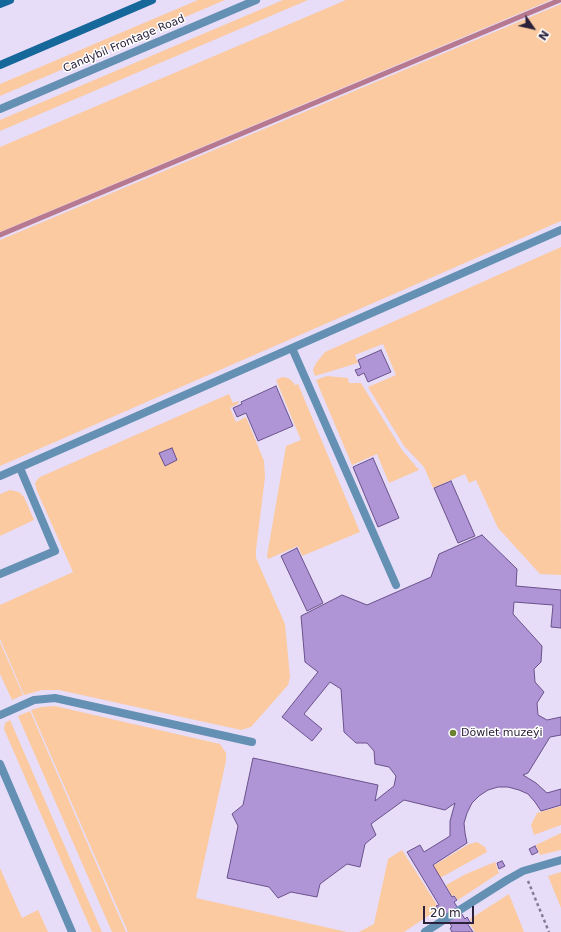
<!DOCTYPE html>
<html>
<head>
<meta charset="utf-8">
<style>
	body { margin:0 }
	#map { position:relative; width:561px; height:932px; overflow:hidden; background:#e7ddf8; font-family:"DejaVu Sans",sans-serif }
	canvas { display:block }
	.north { position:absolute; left:513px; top:8px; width:40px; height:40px; -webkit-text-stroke:3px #fff; paint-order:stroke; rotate:124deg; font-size:11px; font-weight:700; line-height:16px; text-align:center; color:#2b213a }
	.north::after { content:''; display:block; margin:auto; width:14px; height:18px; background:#2b213a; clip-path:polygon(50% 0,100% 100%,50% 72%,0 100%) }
	.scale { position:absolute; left:423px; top:906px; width:51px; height:18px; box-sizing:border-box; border:2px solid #2b213a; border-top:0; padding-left:5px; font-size:12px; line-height:14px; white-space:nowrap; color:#2b213a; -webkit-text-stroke:3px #fff; paint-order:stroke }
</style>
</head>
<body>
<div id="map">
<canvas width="561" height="932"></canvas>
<div class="north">N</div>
<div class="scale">20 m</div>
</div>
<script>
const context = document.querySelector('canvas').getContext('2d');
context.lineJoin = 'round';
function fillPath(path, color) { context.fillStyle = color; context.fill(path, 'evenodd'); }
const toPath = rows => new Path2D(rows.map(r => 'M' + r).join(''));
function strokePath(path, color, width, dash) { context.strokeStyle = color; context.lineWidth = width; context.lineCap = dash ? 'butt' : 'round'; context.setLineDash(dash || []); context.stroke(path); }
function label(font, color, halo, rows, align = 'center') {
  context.font = font + ' "DejaVu Sans",sans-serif'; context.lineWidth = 3; context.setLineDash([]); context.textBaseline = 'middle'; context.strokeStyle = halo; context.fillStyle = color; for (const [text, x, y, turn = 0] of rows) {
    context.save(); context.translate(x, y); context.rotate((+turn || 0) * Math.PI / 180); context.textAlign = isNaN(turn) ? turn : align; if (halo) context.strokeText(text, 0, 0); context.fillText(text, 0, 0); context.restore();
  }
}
fillPath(toPath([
	[198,0,225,0,0,96,0,84],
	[283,0,308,0,0,131,0,120],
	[346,0,551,0,0,232,0,147],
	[561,4,561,221,0,466,0,240],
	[561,247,560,338,561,575,540,574,498,528,476,480,469,483,465,474,433,488,424,467,404,446,368,387,396,375,383,344,355,355,358,363,315,376,313,370,316,363,325,352],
	[327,376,348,378,349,383,361,383,402,450,419,470,389,483,377,454,352,465,316,380],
	[282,377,288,378,292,381,295,385,298,384,360,532,302,556,298,546,268,559,267,556,286,446,301,440,276,380],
	[229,394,233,403,238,401,239,403,230,408,236,422,246,417,264,461,265,477,256,550,256,558,285,624,290,677,288,685,251,727,241,730,59,690,42,690,24,695,0,639,0,605,73,572,37,491,35,483,37,480,40,477],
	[10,490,19,492,24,497,34,520,0,536,0,494],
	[0,642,23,695,12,700,0,674],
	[55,706,220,744,226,753,226,761,196,898,347,932,128,932,31,710,41,707],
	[30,711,126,932,112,932,18,716],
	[10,720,102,932,92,932,4,729,5,723],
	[561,806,561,825,534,835,531,825,537,813],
	[561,833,561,850,540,855,536,845],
	[477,842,485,847,487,852,440,878,433,866,469,844],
	[402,850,437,905,435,906,437,910,404,932,359,932,374,924,388,859],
	[495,862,499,873,458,900,454,895,452,896,446,885,466,874],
	[0,868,22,918,38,910,48,932,0,932],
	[561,872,561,908,548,876],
	[509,894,524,932,475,932,470,924,472,922,470,919]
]), '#fbcaa0');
strokePath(toPath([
	[0,235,560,0]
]), '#b67990', 5);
const building = toPath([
	[381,350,391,372,368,382,364,373,358,376,355,370,361,368,358,360,381,350],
	[276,386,293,426,258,441,246,413,237,417,233,408,242,404,241,402,276,386],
	[172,448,177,460,165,466,159,453,172,448],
	[373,458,399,518,378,527,353,467,373,458],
	[451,481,475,536,458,543,434,488,451,481],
	[482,535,517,569,516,586,561,590,561,628,551,627,553,605,514,602,513,614,542,646,541,662,534,669,535,682,544,692,537,703,538,715,547,720,561,717,561,735,550,737,528,773,523,775,536,783,547,793,561,789,561,805,541,811,535,802,528,794,519,790,508,787,498,787,488,790,479,796,472,803,467,813,464,823,465,833,467,843,433,865,452,897,454,896,457,900,454,902,465,919,467,917,470,922,467,923,473,932,452,932,450,928,452,927,442,909,439,911,436,906,439,905,407,852,420,845,424,852,450,836,450,821,455,803,445,810,404,800,371,824,376,835,365,844,360,867,347,864,320,884,317,897,291,892,278,898,269,887,227,878,238,826,232,814,243,805,253,758,378,785,375,801,394,786,396,776,389,767,375,764,374,751,367,743,356,743,344,732,341,689,330,682,304,714,322,729,312,741,282,717,318,672,305,662,301,616,342,595,367,605,431,577,439,554,482,535],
	[297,548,323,603,307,611,281,556,297,548],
	[535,846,538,852,532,855,529,849,535,846],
	[502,861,505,866,499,869,497,863,502,861]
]);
fillPath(building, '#af95d5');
strokePath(building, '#6a518b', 1);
strokePath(toPath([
	[528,881,549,932]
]), '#857b95', 2.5, [3, 3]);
strokePath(toPath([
	[292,348,396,585],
	[0,476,561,230],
	[0,574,55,551,20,468],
	[0,715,34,700,55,698,252,742],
	[425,932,507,880,523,871,561,860]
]), '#6390b3', 8);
strokePath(toPath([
	[0,109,256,0],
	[0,764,72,932]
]), '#6390b3', 8);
strokePath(toPath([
	[0,4,10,0],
	[0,65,152,0]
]), '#16679a', 8);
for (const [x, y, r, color] of [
	[453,733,4,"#6b8031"]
]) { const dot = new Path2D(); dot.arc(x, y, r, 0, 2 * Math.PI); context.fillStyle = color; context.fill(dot); strokePath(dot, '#fff', 1.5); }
label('11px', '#2b213a', '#fff', [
	["Candybil Frontage Road",124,44,-23]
]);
label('11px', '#2b213a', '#fff', [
	["Döwlet muzeýi",461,733]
], 'left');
</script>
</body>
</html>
